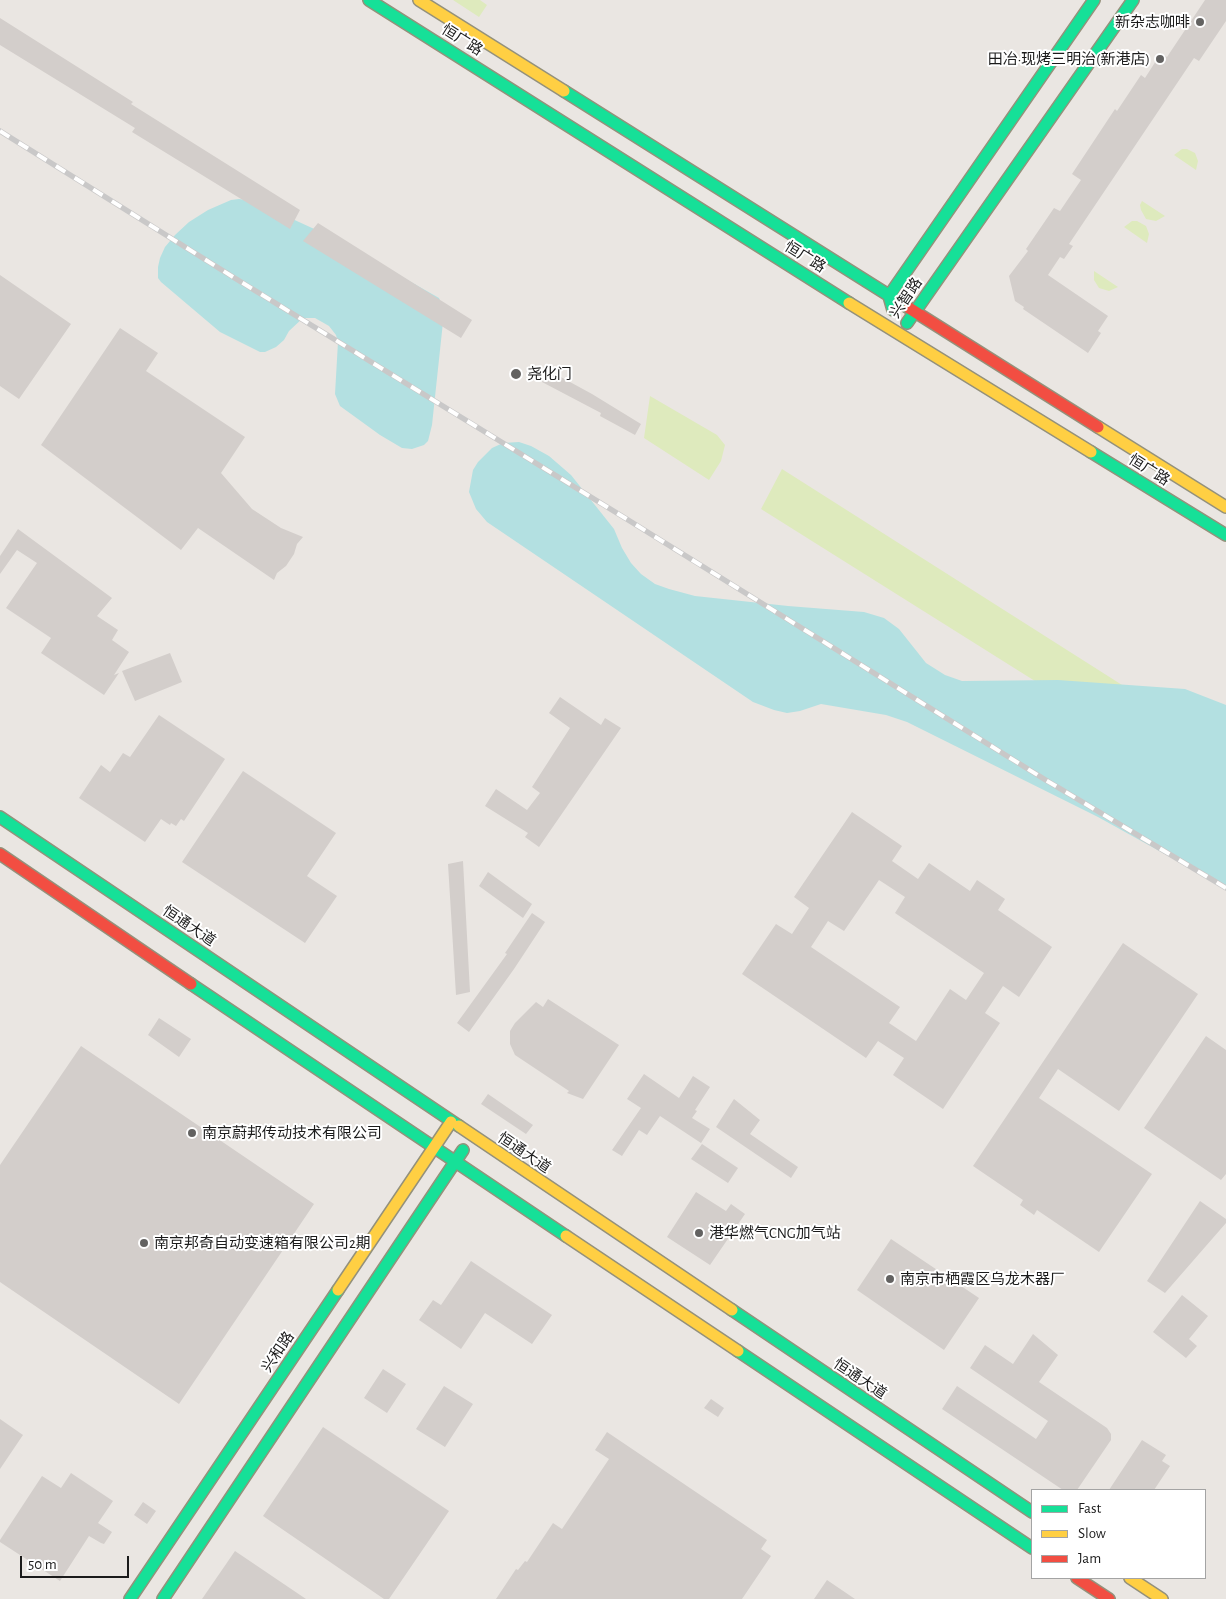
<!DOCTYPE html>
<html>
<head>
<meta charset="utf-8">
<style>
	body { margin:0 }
	#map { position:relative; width:1226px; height:1599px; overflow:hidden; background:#eae6e2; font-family:"Alegreya Sans",sans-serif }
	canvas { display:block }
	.legend { position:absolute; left:1031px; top:1489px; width:175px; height:90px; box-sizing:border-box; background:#fff; border:1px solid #a4a4a4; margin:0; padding:6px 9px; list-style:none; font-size:15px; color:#1b1b1b }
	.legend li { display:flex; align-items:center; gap:10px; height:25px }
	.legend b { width:25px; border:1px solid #a4a4a4 }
	.scale { position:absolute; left:20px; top:1556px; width:109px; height:22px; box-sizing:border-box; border:2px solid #1b1b1b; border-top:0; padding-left:6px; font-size:15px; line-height:18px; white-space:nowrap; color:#1b1b1b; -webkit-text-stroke:4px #fff; paint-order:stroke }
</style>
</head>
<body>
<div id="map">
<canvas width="1226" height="1599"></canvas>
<ul class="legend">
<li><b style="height:6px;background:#16e098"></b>Fast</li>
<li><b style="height:6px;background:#ffcf43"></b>Slow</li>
<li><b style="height:6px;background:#f24e42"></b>Jam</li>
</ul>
<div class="scale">50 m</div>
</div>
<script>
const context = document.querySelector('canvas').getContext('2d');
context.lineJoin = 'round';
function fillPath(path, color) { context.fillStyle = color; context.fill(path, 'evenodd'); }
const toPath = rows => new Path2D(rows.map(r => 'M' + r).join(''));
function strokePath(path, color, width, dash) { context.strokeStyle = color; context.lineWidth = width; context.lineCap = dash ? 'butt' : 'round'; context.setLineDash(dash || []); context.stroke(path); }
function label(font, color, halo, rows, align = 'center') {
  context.font = font + ' "Alegreya Sans","Noto Sans SC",sans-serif'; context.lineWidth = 4; context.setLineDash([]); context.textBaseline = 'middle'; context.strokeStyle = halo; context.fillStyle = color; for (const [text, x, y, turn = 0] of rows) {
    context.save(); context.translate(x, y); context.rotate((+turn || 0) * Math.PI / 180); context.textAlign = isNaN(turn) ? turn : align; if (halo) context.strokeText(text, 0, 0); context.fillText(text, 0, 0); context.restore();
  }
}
fillPath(toPath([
	[453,0,480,0,487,5,479,17],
	[1182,149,1187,149,1195,153,1198,161,1196,170,1174,155],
	[1142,201,1165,216,1156,221,1146,219,1141,210,1140,205],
	[1132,221,1137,221,1146,226,1149,234,1147,243,1124,227],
	[1094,271,1118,287,1109,291,1099,288,1094,280],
	[650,396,717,435,725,445,721,461,709,480,644,438],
	[782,469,1226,751,1226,801,761,509]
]), '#deeabd');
fillPath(toPath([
	[239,199,253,201,334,238,439,298,442,306,443,322,432,425,428,441,424,445,412,449,402,448,380,435,340,406,335,394,338,342,336,335,329,326,315,318,303,318,289,331,284,340,276,347,265,352,260,352,220,332,161,282,158,278,158,267,160,258,165,247,175,235,189,222,208,210,231,200],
	[519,442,531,446,549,456,571,475,614,529,622,548,631,563,641,574,655,584,669,589,695,596,788,606,864,612,884,618,899,629,926,663,945,675,962,681,1058,680,1185,689,1226,705,1226,888,1098,817,907,722,886,715,821,704,800,711,787,713,774,710,753,702,487,522,476,509,469,492,473,470,478,462,492,448,503,443]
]), '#b3e0e1');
fillPath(toPath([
	[1205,0,1226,0,1226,21,1199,61,1194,58,1069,244,1073,246,1064,259,1060,257,1048,275,1108,316,1098,331,1101,333,1088,353,1023,309,1024,307,1015,301,1009,276,1028,251,1026,249,1054,208,1060,211,1081,180,1072,174,1115,109,1117,111,1141,75,1145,78,1161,53,1167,57],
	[0,18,133,102,131,104,300,210,290,229,132,132,135,128,0,45],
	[318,223,472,320,461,338,303,241],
	[0,275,71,324,19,399,0,386],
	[120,328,158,353,146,371,245,437,221,473,252,509,281,528,303,537,297,544,294,554,286,566,277,573,274,580,198,528,181,550,41,445],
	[548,370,592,394,641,424,635,435,600,416,601,413,542,382],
	[18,529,112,598,97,616,118,630,112,640,129,652,114,675,119,673,104,695,41,653,51,638,6,608,37,563,17,550,0,574,0,556],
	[170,653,182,682,135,701,122,671],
	[560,697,601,725,605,718,621,728,539,847,525,837,528,833,485,806,496,789,527,810,540,793,532,787,570,728,549,713],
	[159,715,225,759,184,821,181,819,176,826,171,823,170,825,161,819,145,842,79,798,101,765,110,772,123,753,130,757],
	[243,771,336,833,307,876,337,896,305,943,182,862],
	[852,812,902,846,892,861,918,879,929,863,970,891,977,880,1005,899,998,910,1052,947,1019,997,1003,986,985,1013,1000,1023,943,1109,893,1075,904,1058,878,1041,866,1058,742,974,776,924,792,934,809,908,794,897],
	[879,880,905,897,895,913,984,973,966,1000,950,989,916,1041,889,1023,900,1007,811,947,828,921,844,931],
	[463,861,470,992,456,995,448,864],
	[488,872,532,904,523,918,479,886],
	[532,913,545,922,514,969,469,1032,457,1023,507,954,505,953],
	[1123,943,1198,994,1119,1111,1058,1069,1039,1098,1152,1174,1099,1252,1037,1210,1034,1215,1020,1205,1023,1200,973,1166],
	[548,999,619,1045,583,1099,567,1093,569,1091,515,1055,510,1044,510,1031,515,1023,536,1002,543,1007],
	[159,1018,191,1039,179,1057,148,1035],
	[1206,1036,1226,1050,1226,1174,1221,1180,1144,1128],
	[81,1046,314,1204,179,1404,0,1282,0,1165],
	[644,1074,679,1098,693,1076,710,1087,695,1110,697,1111,692,1118,710,1129,701,1143,660,1116,647,1135,639,1130,622,1156,612,1150,641,1108,627,1099],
	[488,1094,533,1125,526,1134,481,1104],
	[734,1099,760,1120,750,1134,798,1167,791,1178,716,1127],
	[702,1144,738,1168,728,1183,691,1159],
	[696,1192,726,1211,731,1204,745,1214,710,1265,667,1237],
	[1200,1201,1226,1219,1226,1223,1165,1293,1147,1281],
	[891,1239,979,1298,944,1350,857,1290],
	[471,1261,552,1315,532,1344,485,1313,461,1349,419,1320,433,1300,441,1305],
	[1182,1295,1208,1316,1189,1339,1197,1346,1186,1358,1153,1332],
	[1033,1334,1058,1355,1039,1382,1107,1428,1111,1434,1111,1440,1077,1490,1063,1490,942,1409,957,1386,1036,1439,1048,1421,970,1368,985,1345,1013,1364],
	[383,1369,406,1384,387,1413,364,1398],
	[444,1386,473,1404,445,1447,416,1429],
	[711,1399,724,1408,718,1417,704,1408],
	[0,1419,23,1435,0,1469],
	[323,1427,449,1511,389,1599,384,1599,263,1516],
	[607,1432,767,1540,761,1549,771,1556,742,1599,496,1599,516,1569,518,1570,525,1561,527,1562,553,1523,562,1529,609,1459,595,1450],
	[1142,1440,1166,1455,1162,1461,1170,1466,1154,1490,1109,1490],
	[71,1473,113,1501,98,1523,112,1532,104,1544,101,1543,89,1536,60,1581,0,1542,0,1540,42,1476,61,1488],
	[143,1502,156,1511,147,1524,134,1515],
	[235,1551,306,1599,202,1599],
	[827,1580,855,1599,814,1599]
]), '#d3cecb');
const fast = toPath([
	[369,0,849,303],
	[564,91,909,308],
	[893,310,889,296,1094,0],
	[907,323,1133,0],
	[1091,452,1226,535],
	[0,817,459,1126],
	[191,984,566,1236],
	[732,1310,1032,1512],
	[738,1351,1032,1548],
	[130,1599,338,1290],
	[163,1599,463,1150]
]);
const slow = toPath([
	[419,0,564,91],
	[849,303,1091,452],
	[1098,427,1226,507],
	[459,1126,732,1310],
	[566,1236,738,1351],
	[338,1290,451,1122],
	[1130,1578,1162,1599]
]);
const jam = toPath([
	[909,308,1098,427],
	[0,854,191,984],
	[1077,1578,1109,1599]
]);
strokePath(fast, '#94917b', 14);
strokePath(slow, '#94917b', 14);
strokePath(jam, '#94917b', 14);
strokePath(fast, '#16e098', 11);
strokePath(slow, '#ffcf43', 11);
strokePath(jam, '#f24e42', 11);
const rail = toPath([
	[0,131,233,277,625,518,1044,779,1226,888]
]);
strokePath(rail, '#c9c8c8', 5.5);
strokePath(rail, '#fff', 4, [11]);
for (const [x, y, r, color] of [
	[1200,22,5,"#636261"],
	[1160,59,5,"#636261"],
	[516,374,6,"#636261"],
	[192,1133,5,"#636261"],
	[699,1233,5,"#636261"],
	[144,1243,5,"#636261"],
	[890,1279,5,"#636261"]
]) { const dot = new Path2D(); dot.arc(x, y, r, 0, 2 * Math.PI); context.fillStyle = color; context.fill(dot); strokePath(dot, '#fff', 2); }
label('15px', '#1b1b1b', '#fff', [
	["新杂志咖啡",1190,22,"right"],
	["田冶·现烤三明治(新港店)",1150,59,"right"],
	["尧化门",527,374],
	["南京蔚邦传动技术有限公司",202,1133],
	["港华燃气CNG加气站",709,1233],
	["南京邦奇自动变速箱有限公司2期",154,1243],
	["南京市栖霞区乌龙木器厂",900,1279]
], 'left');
label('15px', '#1b1b1b', '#fff', [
	["恒广路",462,40,32],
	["恒广路",805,257,32],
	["兴智路",906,298,-56],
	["恒广路",1149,470,32],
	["恒通大道",189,926,34],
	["恒通大道",524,1153,34],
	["兴和路",278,1352,-56],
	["恒通大道",860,1379,34]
]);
</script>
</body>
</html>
